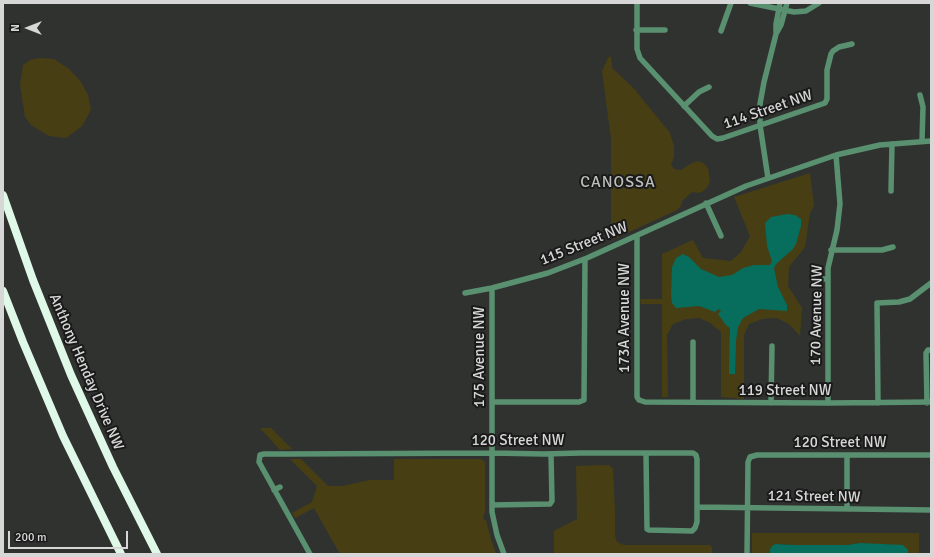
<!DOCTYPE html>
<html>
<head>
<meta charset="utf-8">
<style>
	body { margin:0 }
	#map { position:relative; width:934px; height:557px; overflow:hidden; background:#303230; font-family:Signika,sans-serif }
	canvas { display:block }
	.frame { position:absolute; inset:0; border:4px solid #d6d7d6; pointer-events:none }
	.north { position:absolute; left:8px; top:8px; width:40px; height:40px; -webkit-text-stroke:3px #191a19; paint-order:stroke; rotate:270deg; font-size:11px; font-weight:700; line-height:16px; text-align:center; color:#d6d7d6 }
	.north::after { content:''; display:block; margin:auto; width:14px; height:18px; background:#d6d7d6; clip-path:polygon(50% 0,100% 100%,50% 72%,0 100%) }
	.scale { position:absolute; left:8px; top:531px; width:120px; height:18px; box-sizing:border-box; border:2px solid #d6d7d6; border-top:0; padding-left:5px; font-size:12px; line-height:14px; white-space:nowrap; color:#d6d7d6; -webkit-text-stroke:3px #191a19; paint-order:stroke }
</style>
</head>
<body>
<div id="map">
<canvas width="934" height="557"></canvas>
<div class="frame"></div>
<div class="north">N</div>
<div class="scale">200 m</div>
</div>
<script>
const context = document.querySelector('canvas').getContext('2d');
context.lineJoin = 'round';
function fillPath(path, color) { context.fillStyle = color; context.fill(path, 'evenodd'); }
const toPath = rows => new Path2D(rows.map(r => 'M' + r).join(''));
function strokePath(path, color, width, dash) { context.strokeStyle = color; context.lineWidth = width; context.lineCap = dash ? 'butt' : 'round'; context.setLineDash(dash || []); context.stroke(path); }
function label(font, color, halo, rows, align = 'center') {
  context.font = font + ' Signika,sans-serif'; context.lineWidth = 4; context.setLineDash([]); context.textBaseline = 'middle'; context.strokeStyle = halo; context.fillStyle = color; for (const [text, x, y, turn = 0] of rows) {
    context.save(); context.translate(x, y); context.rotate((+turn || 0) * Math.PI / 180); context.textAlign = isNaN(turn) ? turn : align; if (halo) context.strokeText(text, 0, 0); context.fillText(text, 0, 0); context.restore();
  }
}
fillPath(toPath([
	[611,56,612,68,623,78,636,91,670,133,674,146,674,157,671,165,674,169,681,170,690,164,698,161,703,163,708,168,710,181,707,188,702,192,698,193,692,192,682,201,681,206,677,210,614,239,611,236,611,139,602,71,608,58],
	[39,58,54,59,69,69,81,82,88,95,91,110,82,126,66,138,49,136,31,125,25,117,20,85,23,65,30,60],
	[810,173,814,206,810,213,805,247,789,267,788,286,802,308,800,336,789,324,777,318,762,319,749,324,744,335,744,399,721,397,721,332,710,323,699,318,686,319,673,324,667,335,668,397,662,397,662,304,641,304,640,299,662,299,662,254,693,240,703,258,731,261,741,252,750,236,734,197],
	[260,428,271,428,292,449,280,450],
	[290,459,301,459,328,486,343,486,369,480,394,480,394,459,481,459,485,462,485,513,483,515,484,520,486,520,490,536,496,554,340,554,314,508,295,518,292,513,312,502,317,486],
	[609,465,613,469,615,510,615,536,617,542,624,545,710,545,712,548,712,554,554,554,554,531,577,519,576,466],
	[752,533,919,533,919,554,908,554,908,550,860,543,847,545,794,545,776,544,770,549,770,554,752,554]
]), '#473f13');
fillPath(toPath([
	[787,214,795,215,801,219,801,226,796,244,793,249,776,264,774,268,778,287,787,305,787,311,759,309,743,318,738,327,736,341,735,374,729,374,730,328,726,325,718,314,721,311,719,309,715,312,699,306,676,308,672,303,671,296,672,267,676,258,683,254,689,257,701,269,719,277,732,275,743,268,754,265,770,265,772,261,767,246,765,223,771,217],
	[860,543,903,545,908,550,908,554,770,554,770,549,773,545,776,544,794,545,847,545]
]), '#076d5d');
strokePath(toPath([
	[637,3,637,49,640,58,712,136,717,139,723,138,825,103,827,99,827,70,831,54,833,51,839,47,852,44],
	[750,3,794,12,806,11,819,3],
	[636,30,665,30],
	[721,31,731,3],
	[776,32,776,24,780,3],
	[920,95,923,107,922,141],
	[684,106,699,92,709,87],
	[768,178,760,125,760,104,764,82,776,34,781,25,787,3],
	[891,191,892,144],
	[706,203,721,236],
	[637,236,637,397,639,400,645,402,828,403,931,402],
	[831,250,882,250,893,247],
	[818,279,828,279],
	[492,288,492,512,497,535,504,554],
	[465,293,492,288,548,273,587,258,746,186,836,155,880,145,931,141],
	[492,402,579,402,584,400,585,259],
	[693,402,693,342],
	[771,403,772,346],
	[828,403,828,268,837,230,840,204,836,155],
	[878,403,877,303,899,302,910,299,931,283],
	[927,403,926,353,928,350,931,350],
	[847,455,847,509],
	[274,490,280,487],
	[492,505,550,504,552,501,551,454],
	[697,507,931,510],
	[310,554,259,462,260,455,264,454,290,454,492,453,543,454,580,453,693,453,696,455,697,459,697,522,695,528,692,531,649,530,647,529,646,453],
	[747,554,748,462,750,457,757,455,931,455]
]), '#599070', 5.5);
strokePath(toPath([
	[3,195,33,280,71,375,113,467,157,554],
	[3,291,23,342,63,436,121,554]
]), '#dff8e8', 8);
label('15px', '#d6d7d6', '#191a19', [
	["114 Street NW",768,110,-19],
	["115 Street NW",584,244,-22],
	["170 Avenue NW",817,315,-89],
	["173A Avenue NW",625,318,-90],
	["175 Avenue NW",480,357,-90],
	["Anthony Henday Drive NW",86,372,67],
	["119 Street NW",785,391],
	["120 Street NW",518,441],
	["120 Street NW",840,443],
	["121 Street NW",814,497,1]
]);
context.letterSpacing = '1px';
label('16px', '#bcbfbc', '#191a19', [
	["CANOSSA",618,183]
]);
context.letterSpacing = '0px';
</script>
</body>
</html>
